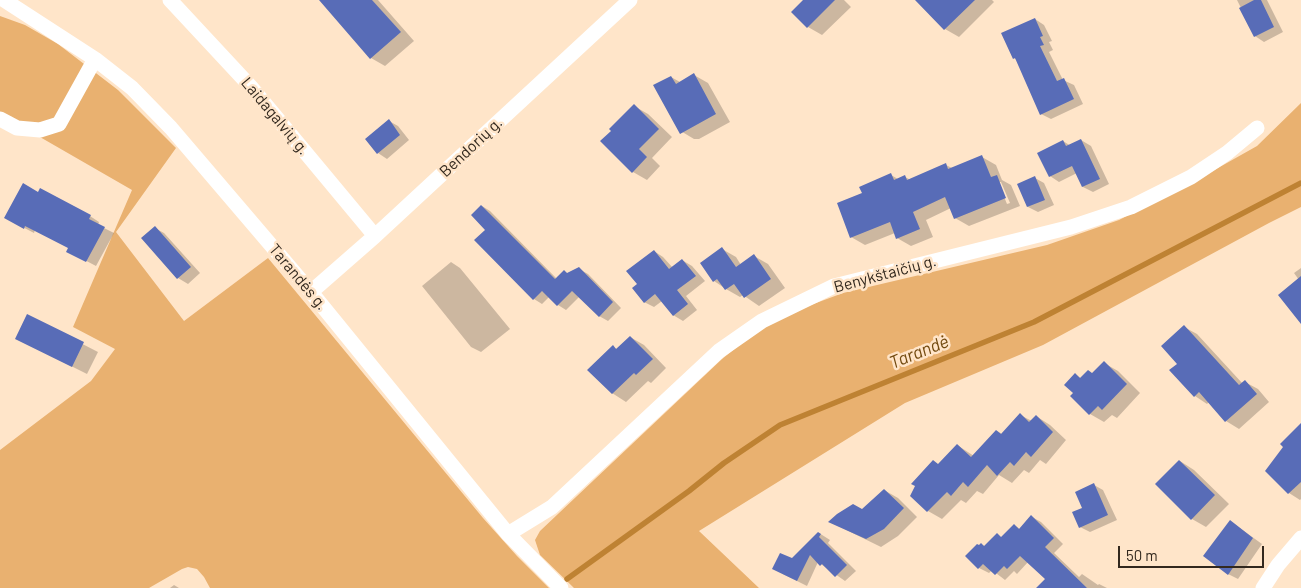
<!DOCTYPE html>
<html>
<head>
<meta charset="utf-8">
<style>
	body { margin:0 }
	#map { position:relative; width:1301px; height:588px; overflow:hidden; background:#ffe5c9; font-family:Barlow,sans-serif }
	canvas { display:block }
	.scale { position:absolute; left:1118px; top:546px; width:146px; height:22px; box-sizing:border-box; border:2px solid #32281e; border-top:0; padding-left:6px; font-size:15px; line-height:18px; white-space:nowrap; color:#32281e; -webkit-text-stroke:4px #ffe5c9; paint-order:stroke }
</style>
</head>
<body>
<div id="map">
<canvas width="1301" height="588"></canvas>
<div class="scale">50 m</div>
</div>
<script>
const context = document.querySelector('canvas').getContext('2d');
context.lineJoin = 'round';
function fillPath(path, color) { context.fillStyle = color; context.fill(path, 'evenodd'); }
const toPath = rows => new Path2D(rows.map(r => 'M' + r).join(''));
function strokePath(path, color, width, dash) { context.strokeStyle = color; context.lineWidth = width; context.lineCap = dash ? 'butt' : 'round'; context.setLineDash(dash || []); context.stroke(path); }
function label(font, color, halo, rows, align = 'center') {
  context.font = font + ' Barlow,sans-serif'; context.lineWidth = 5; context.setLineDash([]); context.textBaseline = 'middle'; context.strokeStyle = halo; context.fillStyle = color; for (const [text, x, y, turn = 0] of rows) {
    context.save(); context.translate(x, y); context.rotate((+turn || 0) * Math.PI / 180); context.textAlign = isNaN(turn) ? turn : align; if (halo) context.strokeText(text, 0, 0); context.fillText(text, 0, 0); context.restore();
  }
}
fillPath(toPath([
	[0,16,25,25,58,44,118,90,176,148,116,232,184,321,268,258,483,518,517,556,549,588,210,588,204,577,197,569,188,567,182,569,149,588,0,588,0,450,91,381,115,349,73,327,132,190,0,114],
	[1301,103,1301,207,1269,223,1043,345,905,403,699,531,759,588,574,588,540,555,535,540,540,531,722,359,753,334,792,312,843,293,1047,245,1119,220,1202,177,1257,146]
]), '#e9b170');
fillPath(toPath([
	[320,0,378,0,414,41,385,66,371,58],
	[805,0,844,0,851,7,822,35,808,27,793,12],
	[917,0,992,0,994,2,959,37,945,29],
	[1237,0,1267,0,1283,32,1264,42,1255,36],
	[1035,19,1044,25,1052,41,1049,42,1053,50,1049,52,1063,80,1074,85,1083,104,1051,119,1041,114,1017,60,1014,58],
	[694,75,708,83,730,122,699,139,694,139,679,130,671,77,680,82],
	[634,106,648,114,672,137,652,158,660,166,647,180,633,172],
	[389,121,398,126,409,140,387,159,378,153],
	[1081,140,1091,146,1109,184,1093,192,1083,187,1077,173,1059,182,1050,176,1063,141,1071,146],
	[982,157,996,165,1002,180,1011,185,1020,206,969,226,955,218,951,208,926,220,933,237,911,246,897,238,895,233,865,245,851,237,863,193,891,175,898,179,905,177,911,180,946,165,952,168],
	[998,182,1001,182,1010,203,1007,204],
	[1035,178,1044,183,1054,205,1038,212,1028,207,1019,185],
	[39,193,90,216,99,222,98,225,114,233,96,266,77,256,70,248,35,230,34,233,15,223],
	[482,206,490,211,557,279,564,271,568,274,579,269,588,274,621,308,608,321,599,316,580,296,566,310,558,305,549,297,542,304,534,299,487,230],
	[155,228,164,233,200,273,188,284,178,278,143,239],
	[722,249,736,257,741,265,754,256,768,264,785,288,759,306,743,295,740,297,726,289,714,281],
	[654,251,663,257,673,268,682,260,692,266,705,281,686,296,697,310,683,321,673,315,662,301,654,307,644,302,639,285],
	[451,262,460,268,510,329,481,352,471,347,422,286],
	[1301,268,1301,322,1299,280,1294,273],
	[28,316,98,352,87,374,31,346],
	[1184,327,1197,334,1243,384,1245,382,1258,389,1269,402,1239,429,1226,421,1209,402,1207,404,1195,396,1178,364],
	[630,337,644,345,666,368,651,383,648,381,626,402,612,393,613,347,617,349],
	[1104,363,1118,371,1140,393,1117,418,1112,415,1104,422,1090,414,1071,396,1075,393,1076,375,1082,379,1093,374],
	[1020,415,1032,421,1036,416,1050,425,1066,440,1046,464,1040,460,1029,473,1024,470,1012,483,999,475,983,494,977,491,966,503,961,500,942,519,928,511,939,465,957,445,974,456,997,431,1002,434],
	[1301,425,1301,499,1300,500,1289,493,1266,471],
	[1180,461,1194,470,1229,504,1206,527,1192,519],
	[1094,485,1103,490,1117,520,1090,532,1080,527,1084,509],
	[884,490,898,498,917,517,898,536,881,547,830,522,862,510],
	[1032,517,1041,522,1063,544,1054,553,1079,577,1082,574,1098,585,1099,584,1107,588,1038,588,1046,579,1028,562,1017,574,1014,571,1005,580,992,570,989,573,979,568,979,546,981,544,986,547,997,535,1002,538,1014,525,1020,529],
	[1230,521,1262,544,1238,579,1228,574],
	[819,533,830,540,828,543,856,571,845,581,818,562,807,586,783,574,792,560],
	[174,585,179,588,170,588]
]), '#0003');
strokePath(toPath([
	[567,579,689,491,724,463,780,425,1034,322,1301,183]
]), '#be8233', 5.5);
fillPath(toPath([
	[319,0,372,0,401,32,370,59],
	[803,0,835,0,807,28,791,12],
	[915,0,975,0,944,30],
	[1254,0,1261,0,1274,27,1254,37,1239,8],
	[1035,18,1043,36,1040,37,1044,45,1040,46,1057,81,1064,78,1074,99,1040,115,1015,58,1013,59,1001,33],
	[694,73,716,114,680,134,653,85,671,76,676,84],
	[634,104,659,129,639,149,647,157,632,173,600,141,611,131,609,129],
	[389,119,400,135,377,154,365,139],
	[1081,139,1100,179,1082,187,1072,166,1049,177,1037,153,1063,140,1066,146],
	[982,155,991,177,997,175,1006,198,954,219,945,197,913,212,920,229,896,239,890,222,850,238,837,203,862,193,859,187,891,173,894,180,905,175,907,180,946,163,948,169],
	[1035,176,1045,200,1027,207,1017,184],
	[23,183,38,192,40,188,91,215,89,219,105,227,86,262,66,252,68,248,25,226,24,229,4,218],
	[481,205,555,279,564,270,567,273,579,267,613,302,599,317,572,291,557,306,542,291,533,300,474,240,485,230,471,215],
	[155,226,191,267,177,279,141,238],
	[722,247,736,267,754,254,771,279,744,298,734,284,725,290,717,279,713,282,700,263],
	[654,250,669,269,682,259,696,276,677,290,688,304,673,316,655,294,644,303,632,288,637,284,626,271],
	[1301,276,1301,324,1278,295],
	[27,314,84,342,72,367,15,339],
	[1184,325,1239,385,1245,380,1257,394,1225,422,1199,392,1194,397,1169,370,1177,364,1161,346],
	[630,336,653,359,636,375,634,373,612,394,587,370,613,345,616,349],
	[1104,361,1127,384,1102,410,1098,406,1089,415,1070,396,1073,393,1064,385,1075,373,1080,378,1088,370,1092,373],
	[1020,413,1029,422,1036,415,1053,432,1031,457,1026,452,1014,466,1010,462,997,476,987,465,968,487,963,482,951,496,947,492,927,512,910,496,915,486,911,484,933,460,938,464,957,444,971,457,996,430,1001,434],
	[1301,423,1301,482,1288,494,1265,471,1283,447,1280,444],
	[1179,460,1215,495,1191,520,1155,484],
	[1094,483,1108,515,1079,528,1072,512,1082,508,1075,492],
	[884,489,904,508,884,529,866,539,828,522,837,514,853,504,862,509],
	[1031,515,1054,538,1045,547,1087,588,1036,588,1045,579,1020,556,1007,569,1004,566,995,575,983,564,978,569,965,556,977,544,979,545,981,543,984,546,997,533,1001,537,1014,524,1019,529],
	[1230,520,1253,538,1228,575,1203,556],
	[818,532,821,534,819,537,847,565,835,577,822,564,820,566,810,555,797,581,772,569,780,553,792,558]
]), '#586cb7');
strokePath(toPath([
	[4,0,95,59,132,88,171,128,311,292,508,534,561,588],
	[170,0,251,87,375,236],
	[0,119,17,128,40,130,59,124,95,59],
	[311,292,375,236,630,0],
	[508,534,552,507,719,351,762,321,834,286,1071,227,1131,207,1191,177,1227,153,1257,128],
	[1263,588,1278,565,1301,538]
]), '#fff', 15);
label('16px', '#32281e', '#ffe5c9', [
	["Laidagalvių g.",275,116,50],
	["Bendorių g.",471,147,-43],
	["Benykštaičių g.",885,274,-15],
	["Tarandės g.",298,277,50]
]);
label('italic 18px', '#72490e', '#ffe5c9', [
	["Tarandė",919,352,-22]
]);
</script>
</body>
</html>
